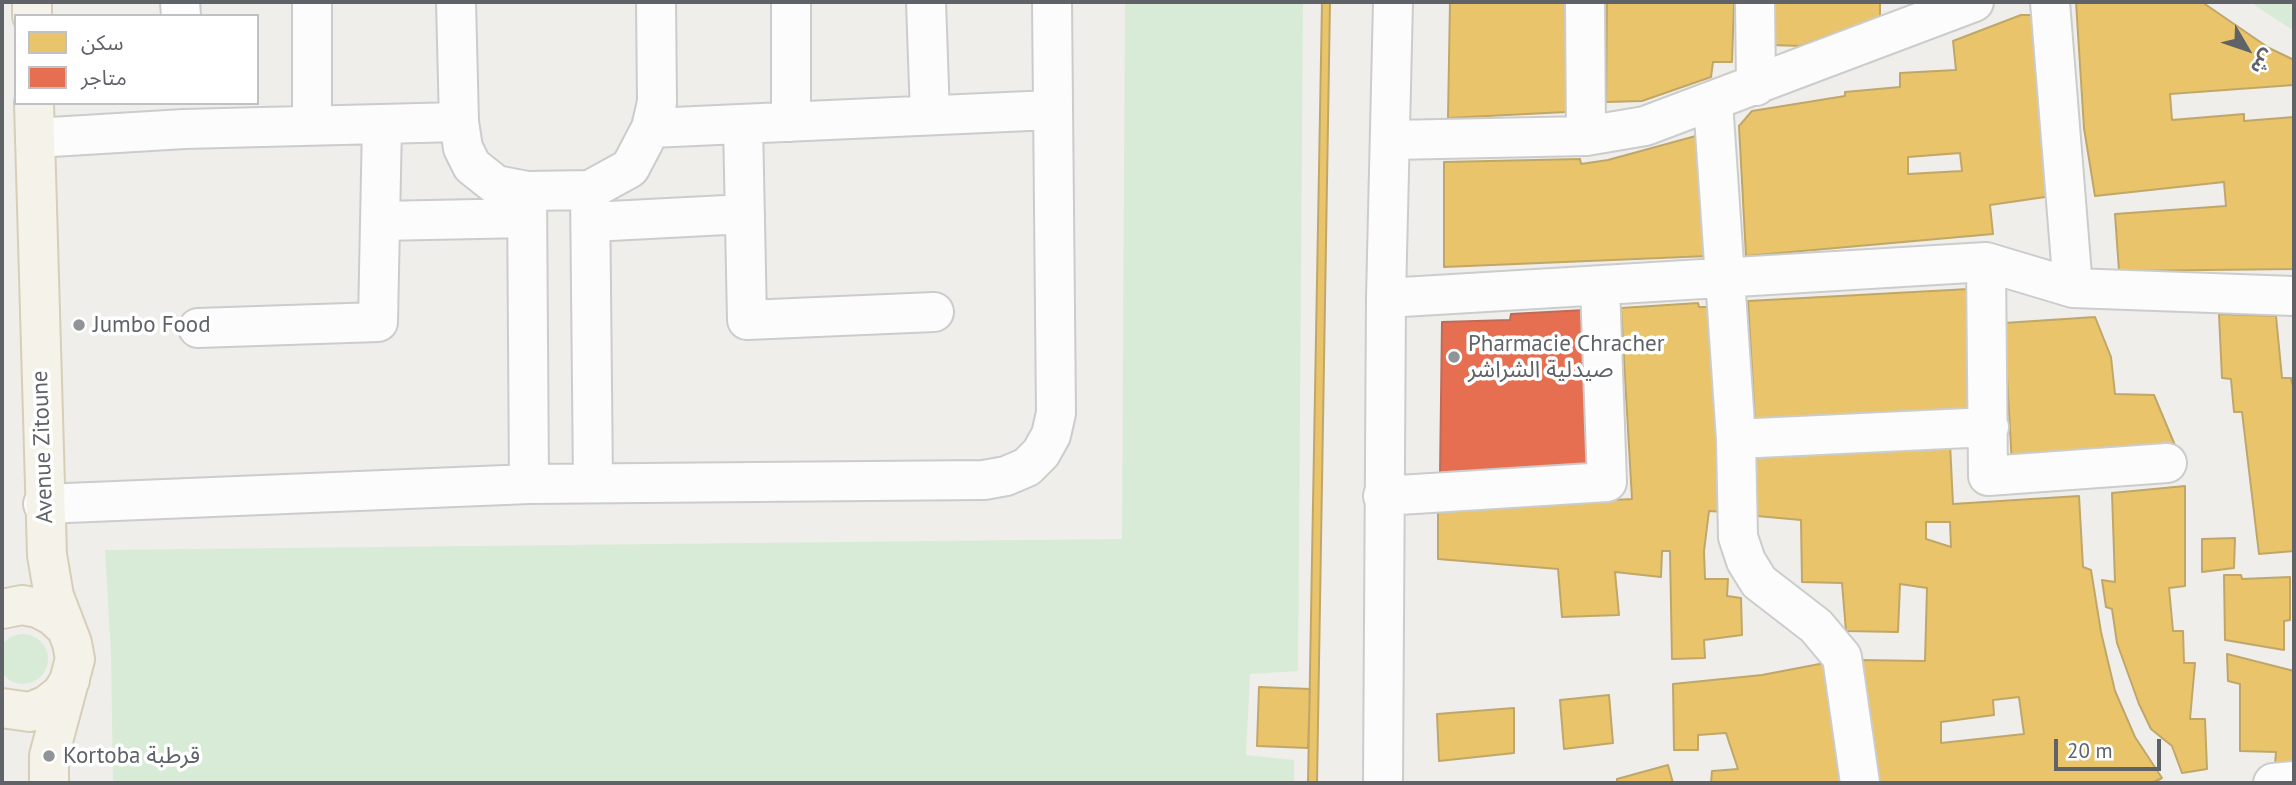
<!DOCTYPE html>
<html>
<head>
<meta charset="utf-8">
<style>
	body { margin:0 }
	#map { position:relative; width:2296px; height:785px; overflow:hidden; background:#efeeea; font-family:"PT Sans","Noto Sans Arabic",sans-serif }
	canvas { display:block }
	.frame { position:absolute; inset:0; border:4px solid #5f6368; pointer-events:none }
	.legend { position:absolute; left:14px; top:14px; width:245px; height:91px; box-sizing:border-box; background:#fff; border:2px solid #bfc1c3; margin:0; padding:9px 12px; list-style:none; font-size:21px; color:#5f6368 }
	.legend li { display:flex; align-items:center; gap:14px; height:35px }
	.legend b { width:35px; border:2px solid #bfc1c3 }
	.north { position:absolute; left:2212px; top:14px; width:70px; height:70px; -webkit-text-stroke:5px #fff; paint-order:stroke; rotate:129deg; font-size:19px; font-weight:700; line-height:28px; text-align:center; color:#5f6368 }
	.north::after { content:''; display:block; margin:auto; width:24px; height:32px; background:#5f6368; clip-path:polygon(50% 0,100% 100%,50% 72%,0 100%) }
	.scale { position:absolute; left:2054px; top:739px; width:107px; height:32px; box-sizing:border-box; border:4px solid #5f6368; border-top:0; padding-left:9px; font-size:21px; line-height:24px; white-space:nowrap; color:#5f6368; -webkit-text-stroke:5px #fff; paint-order:stroke }
</style>
</head>
<body>
<div id="map">
<canvas width="2296" height="785"></canvas>
<div class="frame"></div>
<ul class="legend">
<li><b style="height:19px;background:#e9c46a"></b>سكن</li>
<li><b style="height:19px;background:#e76f51"></b>متاجر</li>
</ul>
<div class="north">ش</div>
<div class="scale">20 m</div>
</div>
<script>
const context = document.querySelector('canvas').getContext('2d');
context.lineJoin = 'round';
function fillPath(path, color) { context.fillStyle = color; context.fill(path, 'evenodd'); }
const toPath = rows => new Path2D(rows.map(r => 'M' + r).join(''));
function strokePath(path, color, width, dash) { context.strokeStyle = color; context.lineWidth = width; context.lineCap = dash ? 'butt' : 'round'; context.setLineDash(dash || []); context.stroke(path); }
function label(font, color, halo, rows, align = 'center') {
  context.font = font + ' "PT Sans","Noto Sans Arabic",sans-serif'; context.lineWidth = 7; context.setLineDash([]); context.textBaseline = 'middle'; context.strokeStyle = halo; context.fillStyle = color; for (const [text, x, y, turn = 0] of rows) {
    context.save(); context.translate(x, y); context.rotate((+turn || 0) * Math.PI / 180); context.textAlign = isNaN(turn) ? turn : align; if (halo) context.strokeText(text, 0, 0); context.fillText(text, 0, 0); context.restore();
  }
}
fillPath(toPath([
	[1125,2,1303,2,1298,671,1250,674,1246,755,1294,760,1294,783,113,783,111,653,105,550,1122,539],
	[2250,2,2294,2,2294,31],
	'-2 659a25 25 0 1 1 50 0a25 25 0 1 1-50 0Z'
]), '#d8ebd6');
const homes = toPath([
	[1322,2,1330,2,1317,783,1308,783,1322,2],
	[1450,2,1567,2,1566,112,1448,118,1450,2],
	[1607,2,1734,2,1732,62,1713,62,1711,77,1642,101,1606,102,1607,2],
	[1771,2,1880,2,1880,17,1800,46,1771,45,1771,2],
	[2076,2,2202,2,2269,48,2294,60,2294,85,2170,94,2172,120,2244,114,2244,121,2294,117,2294,269,2119,271,2115,214,2226,206,2224,182,2095,196,2084,128,2076,2],
	[2021,15,2043,15,2052,196,1990,205,1993,234,1746,256,1739,126,1752,111,1845,96,1845,92,1900,87,1900,73,1956,70,1953,41,2021,15],
	[1960,153,1962,171,1908,174,1908,157,1960,153],
	[1703,134,1708,256,1444,267,1444,162,1580,159,1581,164,1608,160,1703,134],
	[1969,289,1975,409,1755,421,1748,301,1969,289],
	[1698,303,1699,307,1711,307,1724,512,1709,511,1704,551,1705,579,1728,579,1727,596,1741,598,1742,635,1704,640,1705,658,1672,659,1670,551,1662,551,1661,577,1615,572,1619,615,1562,617,1558,569,1438,559,1438,510,1632,499,1621,308,1698,303],
	[2219,314,2276,316,2282,378,2291,378,2294,390,2294,551,2259,554,2242,412,2234,412,2231,379,2222,378,2219,314],
	[2095,317,2111,357,2115,394,2154,395,2179,455,2012,465,2004,323,2095,317],
	[1950,444,1953,504,2079,496,2083,567,2091,570,2101,632,2115,691,2135,737,2162,778,2152,783,1877,783,1859,660,1925,661,1927,588,1900,584,1898,632,1846,631,1842,583,1802,582,1801,520,1757,516,1754,454,1950,444],
	[1926,522,1950,522,1951,547,1926,539,1926,522],
	[2019,697,2024,734,1941,743,1941,722,1994,715,1993,700,2019,697],
	[2185,486,2185,586,2169,588,2173,631,2183,631,2184,663,2195,663,2190,719,2205,719,2207,769,2182,773,2172,746,2151,729,2139,704,2117,643,2112,609,2106,607,2102,580,2115,582,2112,493,2185,486],
	[2235,538,2234,568,2202,572,2202,539,2235,538],
	[2224,575,2241,575,2242,579,2290,577,2290,620,2284,621,2284,650,2225,640,2224,575],
	[2227,654,2294,671,2294,762,2275,764,2276,752,2240,751,2240,684,2228,681,2227,654],
	[1830,662,1847,783,1711,783,1712,771,1738,769,1726,733,1698,735,1698,750,1674,750,1673,684,1762,675,1830,662],
	[1259,687,1310,689,1308,748,1257,746,1259,687],
	[1609,695,1613,743,1564,749,1560,700,1609,695],
	[1514,708,1514,753,1439,761,1437,714,1514,708],
	[1668,765,1673,783,1617,783,1617,779,1668,765]
]);
fillPath(homes, '#e9c46a');
strokePath(homes, '#c0a769', 2);
const shops = toPath([
	[1585,310,1592,469,1440,477,1442,322,1510,320,1511,314,1585,310]
]);
fillPath(shops, '#e76f51');
strokePath(shops, '#be6b58', 2);
const minor = toPath([
	[180,2,181,16],
	[312,2,312,125],
	[456,2,459,122,463,148,472,166,496,185,527,191,590,190,593,483],
	[926,2,930,115],
	[1585,2,1586,136],
	[1755,2,1756,86],
	[2050,2,2073,288],
	[1713,102,1736,439,1738,537,1746,561,1759,582,1816,626,1842,657,1860,783],
	[791,122,791,2],
	[743,124,747,320,934,312],
	[651,128,1051,110],
	[35,138,184,129,459,122],
	[1392,140,1586,136,1645,126,1974,2],
	[590,190,630,168,651,128,657,102,656,2],
	[527,191,529,484],
	[380,221,527,218],
	[591,222,745,214],
	[1986,262,1988,476,2167,463],
	[1386,298,1986,262,2073,288,2294,296],
	[198,328,378,322,382,124],
	[1736,439,1989,427],
	[1383,496,1607,482,1600,286],
	[43,504,529,484,984,480,1006,476,1027,467,1041,453,1051,435,1056,413,1052,2],
	[1383,783,1386,298,1393,2],
	[2273,783,2294,781]
]);
const major = toPath([
	[32,2,32,16],
	[34,103,47,555,54,596,72,643,75,659,49,756,49,783],
	[2,609,22,605,38,608,53,616,65,627],
	[2,708,30,712,47,705,61,694,70,680]
]);
strokePath(minor, '#cbcccc', 42);
strokePath(major, '#d7ceb8', 42);
strokePath(minor, '#fdfcfc', 38);
strokePath(major, '#f4f2e9', 38);
for (const [x, y, r, color] of [
	[79,325,7,"#919496"],
	[1454,357,7,"#919496"],
	[49,756,7,"#919496"]
]) { const dot = new Path2D(); dot.arc(x, y, r, 0, 2 * Math.PI); context.fillStyle = color; context.fill(dot); strokePath(dot, '#fff', 2.5); }
label('23px', '#5f6368', '#fff', [
	["Jumbo Food",93,325],
	["Pharmacie Chracher",1468,344],
	["صيدلية الشراشر",1468,370],
	["Kortoba قرطبة",63,756]
], 'left');
label('23px', '#5f6368', '#fff', [
	["Avenue Zitoune",43,447,-92]
]);
</script>
</body>
</html>
